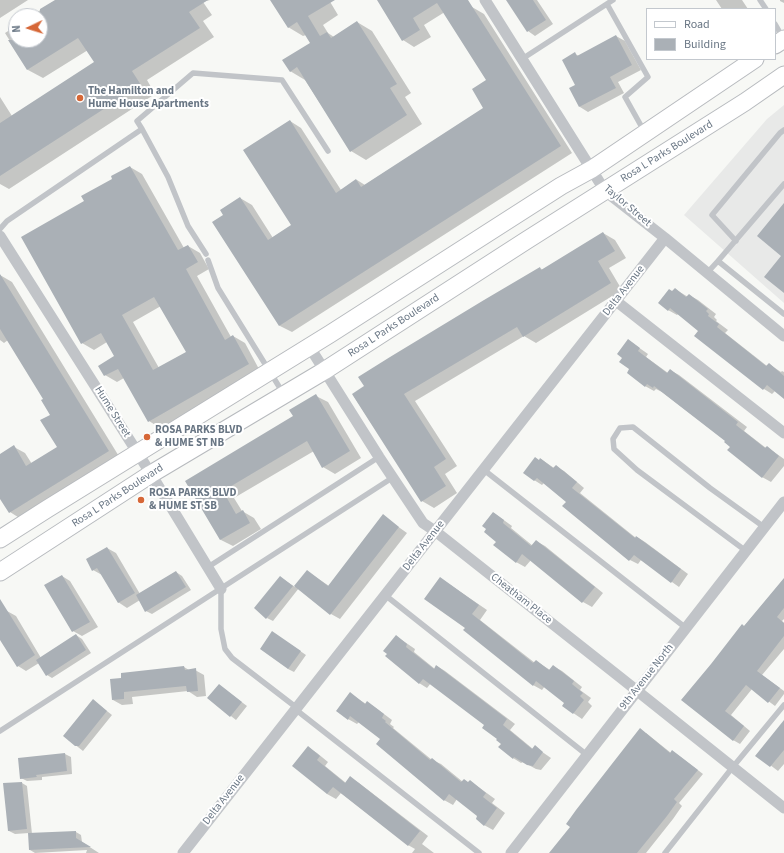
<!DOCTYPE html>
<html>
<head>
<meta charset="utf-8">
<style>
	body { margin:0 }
	#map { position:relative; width:784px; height:853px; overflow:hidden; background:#f7f8f5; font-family:"Source Sans 3",sans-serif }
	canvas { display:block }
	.legend { position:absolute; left:646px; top:8px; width:130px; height:52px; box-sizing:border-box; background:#fff; border:1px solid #c3c8ce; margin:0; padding:5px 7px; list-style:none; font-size:12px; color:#697684 }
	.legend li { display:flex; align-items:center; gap:8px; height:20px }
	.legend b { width:20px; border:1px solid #c3c8ce }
	.north { position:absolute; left:8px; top:8px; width:40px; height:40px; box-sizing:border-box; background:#fff; border:1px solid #c3c8ce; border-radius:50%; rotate:266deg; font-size:11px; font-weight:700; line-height:16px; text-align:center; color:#697684 }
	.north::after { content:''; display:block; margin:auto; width:14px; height:18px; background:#d66737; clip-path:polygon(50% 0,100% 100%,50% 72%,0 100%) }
</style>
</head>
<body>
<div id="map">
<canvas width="784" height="853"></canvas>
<ul class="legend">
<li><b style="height:5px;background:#fff"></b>Road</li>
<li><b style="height:11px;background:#aab0b6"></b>Building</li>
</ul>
<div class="north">N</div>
</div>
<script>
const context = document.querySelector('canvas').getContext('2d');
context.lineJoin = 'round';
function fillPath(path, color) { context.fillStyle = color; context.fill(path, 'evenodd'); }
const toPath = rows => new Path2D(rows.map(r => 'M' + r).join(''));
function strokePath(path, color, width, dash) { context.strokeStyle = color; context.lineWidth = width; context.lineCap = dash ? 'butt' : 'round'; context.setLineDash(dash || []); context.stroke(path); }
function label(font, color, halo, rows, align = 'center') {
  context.font = font + ' "Source Sans 3",sans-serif'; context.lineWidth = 4; context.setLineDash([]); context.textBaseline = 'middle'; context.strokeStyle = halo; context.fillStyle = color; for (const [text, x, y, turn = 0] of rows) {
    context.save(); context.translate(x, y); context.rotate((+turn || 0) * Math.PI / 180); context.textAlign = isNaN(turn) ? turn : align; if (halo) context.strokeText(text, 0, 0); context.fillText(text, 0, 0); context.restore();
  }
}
fillPath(toPath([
	[784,105,784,303,684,215,767,119]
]), '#e8e9e8');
fillPath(toPath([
	[0,0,28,0,0,18],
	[56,0,210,0,203,2,212,15,203,21,214,37,147,80,155,94,9,189,0,184,0,97,12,116,96,63,88,50,43,78,28,70,5,33,16,26,16,40,40,40,40,16,31,16],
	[271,0,329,0,338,15,323,25,328,33,334,37,357,22,372,31,411,93,405,97,422,124,366,160,351,151,305,80,290,71,311,43,306,35,303,36,288,27],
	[386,0,453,0,456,5,424,25,431,37,414,47,403,40],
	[507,0,537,0,553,24,535,36,528,31],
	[716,0,742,0,748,9,722,9],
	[780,0,784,0,784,3,780,1],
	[472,7,484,14,572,153,292,332,280,326,214,222,225,215,240,198,252,205,273,238,293,226,290,121,301,128,341,190,357,180,365,185,484,109,487,80],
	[616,36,625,41,641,70,618,82,624,93,588,112,580,107,575,54,579,56],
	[130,167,142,174,184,248,188,246,200,253,209,269,197,276,231,337,233,336,245,343,260,371,160,428,149,421,124,378,117,382,105,375,116,357,107,342,94,350,82,343,85,201],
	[161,306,187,352,159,368,133,322],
	[603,233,615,240,626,258,609,268,622,290,536,343,524,336,415,401,457,466,445,474,457,493,434,508,422,501,353,395,540,268,543,270],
	[0,275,12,282,120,458,21,519,10,512,0,497,0,455,14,447,25,453,32,464,58,448,51,415,44,399,8,340,4,343,0,340],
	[675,289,688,297,689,295,698,300,716,314,714,317,717,320,716,321,728,330,725,333,767,366,769,364,781,372,782,371,784,372,784,398,775,391,772,394,764,389,700,331,678,314,677,315,668,310,673,292],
	[628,340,648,354,646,357,668,373,670,370,679,375,747,427,744,431,766,448,767,447,784,459,784,466,771,482,762,477,726,441,662,392,656,389,654,391,645,386,631,369,623,357],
	[316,396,328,402,361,458,335,474,323,467,314,451,234,498,242,511,254,518,261,529,233,546,221,540,186,482,294,417],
	[541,459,554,468,556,467,564,471,584,488,580,493,636,538,637,537,645,542,688,574,679,587,641,560,638,564,630,560,567,502,544,483,542,485,534,480],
	[494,513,512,526,511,528,533,546,536,541,545,546,603,593,592,607,583,602,531,560,525,567,516,562,497,542],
	[383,516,407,533,340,619,331,614,299,588,273,621,267,618,280,577,295,587,307,571,329,586],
	[107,548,116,553,140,594,176,572,182,576,191,590,152,614,146,611,140,600,127,608,118,602,102,575,93,570],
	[62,576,70,581,98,627,82,636,73,631],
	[784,579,784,619,782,621,784,623,784,649,762,675,784,691,784,694,775,706,752,689,731,715,750,731,740,744,733,740,682,700],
	[449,584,487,610,480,620,535,663,536,661,550,670,553,666,562,671,582,687,580,690,591,698,588,702,592,706,582,719,563,706,566,703,545,686,542,690,533,685,466,628],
	[7,611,16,616,41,658,76,635,82,639,91,653,52,678,47,675,39,663,26,671,18,666,0,638,0,615],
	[278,636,306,655,294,672,288,669],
	[396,636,415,649,414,652,435,669,437,666,445,671,515,724,510,730,533,749,535,747,551,758,541,770,536,769,523,762,521,763,513,758,499,739,486,725,431,683,427,688,419,683],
	[184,667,189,670,195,670,204,675,206,696,197,697,188,691,132,697,133,704,122,705,113,700,122,678],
	[219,685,247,706,236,720,208,698],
	[351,694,366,704,368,703,376,708,392,720,390,724,394,727,393,728,432,760,441,764,463,782,468,783,470,781,495,799,492,803,505,813,493,830,484,825,478,815,457,799,453,805,444,800,381,739,359,722,357,724,348,719],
	[98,704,112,715,83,751,64,736],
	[784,731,784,764,778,771,757,755],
	[646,733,671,753,678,755,703,774,679,803,682,806,673,819,646,853,559,853,571,827],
	[308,747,317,753,328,762,325,766,346,783,351,778,359,783,428,836,422,844,434,853,412,853,415,849,408,845,341,793,336,799,327,794],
	[65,754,71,757,72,774,42,777,42,780,27,781,21,778],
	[22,783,27,786,32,834,76,832,81,835,82,842,99,853,86,853,87,850,35,853,30,850,29,833,15,834,9,831]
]), '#0003');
fillPath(toPath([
	[55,0,208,0,189,12,200,28,132,71,141,85,0,176,0,123,94,62,78,38,27,70,8,40,40,40,40,9],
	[270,0,335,0,308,16,320,36,327,32,331,38,357,21,397,84,390,88,407,115,350,152,297,67,290,72,282,60,310,43,297,22,288,28],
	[377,0,468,0,561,146,279,326,212,222,223,215,220,210,240,197,268,240,291,225,243,150,290,120,336,193,356,179,361,187,483,108,472,89,486,80,437,3,413,18,420,30,402,41],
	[506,0,533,0,546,20,527,32],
	[616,35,632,65,610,77,616,88,579,107,569,88,575,85,562,60,575,52,577,56],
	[130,166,178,250,188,245,198,262,186,269,225,340,233,335,249,364,148,422,118,369,104,376,98,366,114,356,101,333,81,344,21,237,84,201,81,196,112,179,111,176],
	[154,297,186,352,153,370,122,315],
	[784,203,784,293,764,277,781,256,757,236],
	[603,232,615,251,598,261,611,283,523,337,517,327,404,394,446,459,434,467,446,486,421,502,352,394,364,386,358,377,390,357,484,300,540,267,541,270],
	[0,274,109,451,9,513,0,499,0,454,14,445,26,466,57,447,40,420,50,415,41,400,43,399,0,329],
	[675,288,686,297,689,294,708,309,706,311,709,314,708,316,719,324,717,327,766,366,769,363,784,376,784,399,767,385,763,390,694,336,698,331,670,308,668,311,658,303,669,289,672,291],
	[628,339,640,348,638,351,667,373,670,369,738,422,736,425,765,448,767,446,779,456,762,478,727,450,730,447,724,442,725,441,654,386,653,388,647,384,645,387,627,373,629,369,619,362,622,358,617,354],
	[316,394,350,451,322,468,307,441,223,491,236,514,243,510,250,523,220,540,185,481,293,416,289,410],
	[535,457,539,460,540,458,553,468,556,465,577,482,572,488,635,538,636,536,681,569,671,583,634,555,629,561,562,506,566,502,537,478,534,481,523,473],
	[493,512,504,520,503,523,531,546,536,540,595,587,582,603,522,554,516,563,493,545,496,542,484,532,486,529,482,526],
	[383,514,399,527,330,615,294,586,307,570,328,586],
	[107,547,135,593,118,603,97,568,92,571,86,559],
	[176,571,186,587,145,612,136,595],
	[62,575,90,622,72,632,44,585],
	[280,576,293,586,266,619,254,608],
	[440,577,479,605,472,614,533,663,536,660,549,670,553,665,574,681,572,684,583,693,580,696,584,700,573,714,562,706,564,703,536,681,533,686,463,630,465,628,424,599],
	[784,578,784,608,777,617,784,623,784,636,757,671,780,688,768,703,746,685,725,711,744,726,733,741,681,700,711,664,742,624,744,626],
	[0,599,35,655,17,667,0,640],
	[272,631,301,651,288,669,260,649],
	[76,634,86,650,46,676,36,660],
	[396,635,407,644,406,647,434,669,436,665,507,719,503,725,532,749,535,745,543,752,533,766,527,765,514,757,513,759,498,747,501,744,496,740,497,739,482,728,484,725,423,679,419,684,385,656,387,654,383,651],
	[184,666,185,670,196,668,198,691,187,692,186,686,124,692,124,699,112,700,110,679,121,678,121,673],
	[219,684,242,702,230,717,207,698],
	[350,692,365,704,367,701,384,714,382,718,386,721,385,722,430,760,432,758,461,782,464,779,468,782,470,780,486,793,483,797,497,808,484,826,476,819,477,816,449,794,444,801,376,744,380,739,350,716,348,720,336,711],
	[93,699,107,711,79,746,75,746,63,736],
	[784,720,784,750,770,767,755,756],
	[640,728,670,753,672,750,698,770,674,799,677,802,667,816,637,853,549,853,570,827,566,824,576,810],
	[308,746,320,756,317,760,345,783,350,776,420,831,408,846,333,787,327,794,292,766],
	[65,753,67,771,36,775,37,777,20,779,18,758],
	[22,782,27,829,8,831,3,783],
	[76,831,76,838,91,847,29,850,28,833]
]), '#aab0b6');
const primary = toPath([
	[775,45,784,39],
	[0,539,47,509,330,334,561,186,592,169,755,59],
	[0,572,151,474,324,371,527,240,745,102,784,75]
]);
strokePath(primary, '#b7babe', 19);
strokePath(toPath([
	[760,0,766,9],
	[607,4,648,77,625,97,644,131],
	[775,24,783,38],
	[522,59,613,0],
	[142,129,168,177,188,226,206,254],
	[784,184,718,261,784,314],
	[0,229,7,221,142,129,137,121,193,73,282,80,328,151],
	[736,241,712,215,780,133,784,130],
	[208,260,218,288,283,393],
	[707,273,718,261],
	[484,470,686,628],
	[746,551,637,470,614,449,613,439,620,428,633,427,710,488,764,527],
	[208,567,379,457],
	[221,589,221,629,225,649,232,658,297,708],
	[385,595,587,755],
	[295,709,479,853],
	[0,731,392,478],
	[665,853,732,768,784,705]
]), '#c1c4c8', 5.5);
strokePath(toPath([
	[485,0,605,191,665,238,784,336],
	[0,236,151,474,221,589],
	[616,301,784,433],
	[309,346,379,457,423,523,435,531,621,678,784,808],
	[183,853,665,238],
	[511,853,784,502]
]), '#c1c4c8', 11);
strokePath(primary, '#fff', 17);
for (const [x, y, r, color] of [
	[80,98,4,"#d66737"],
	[147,437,4,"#d66737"],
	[141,500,4,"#d66737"]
]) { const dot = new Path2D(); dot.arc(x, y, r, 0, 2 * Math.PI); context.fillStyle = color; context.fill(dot); strokePath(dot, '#fff', 1.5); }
label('bold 11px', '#697684', '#fff', [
	["The Hamilton and",88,92],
	["Hume House Apartments",88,105],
	["ROSA PARKS BLVD",155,431],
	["& HUME ST NB",155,444],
	["ROSA PARKS BLVD",149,494],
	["& HUME ST SB",149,507]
], 'left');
label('11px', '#697684', '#fff', [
	["Rosa L Parks Boulevard",667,152,-32],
	["Taylor Street",627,206,40],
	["Delta Avenue",624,291,-52],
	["Rosa L Parks Boulevard",394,326,-33],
	["Hume Street",112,412,58],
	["Rosa L Parks Boulevard",118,496,-33],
	["Delta Avenue",424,546,-52],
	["Cheatham Place",521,599,38],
	["9th Avenue North",647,677,-52],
	["Delta Avenue",224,800,-52]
]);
</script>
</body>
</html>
